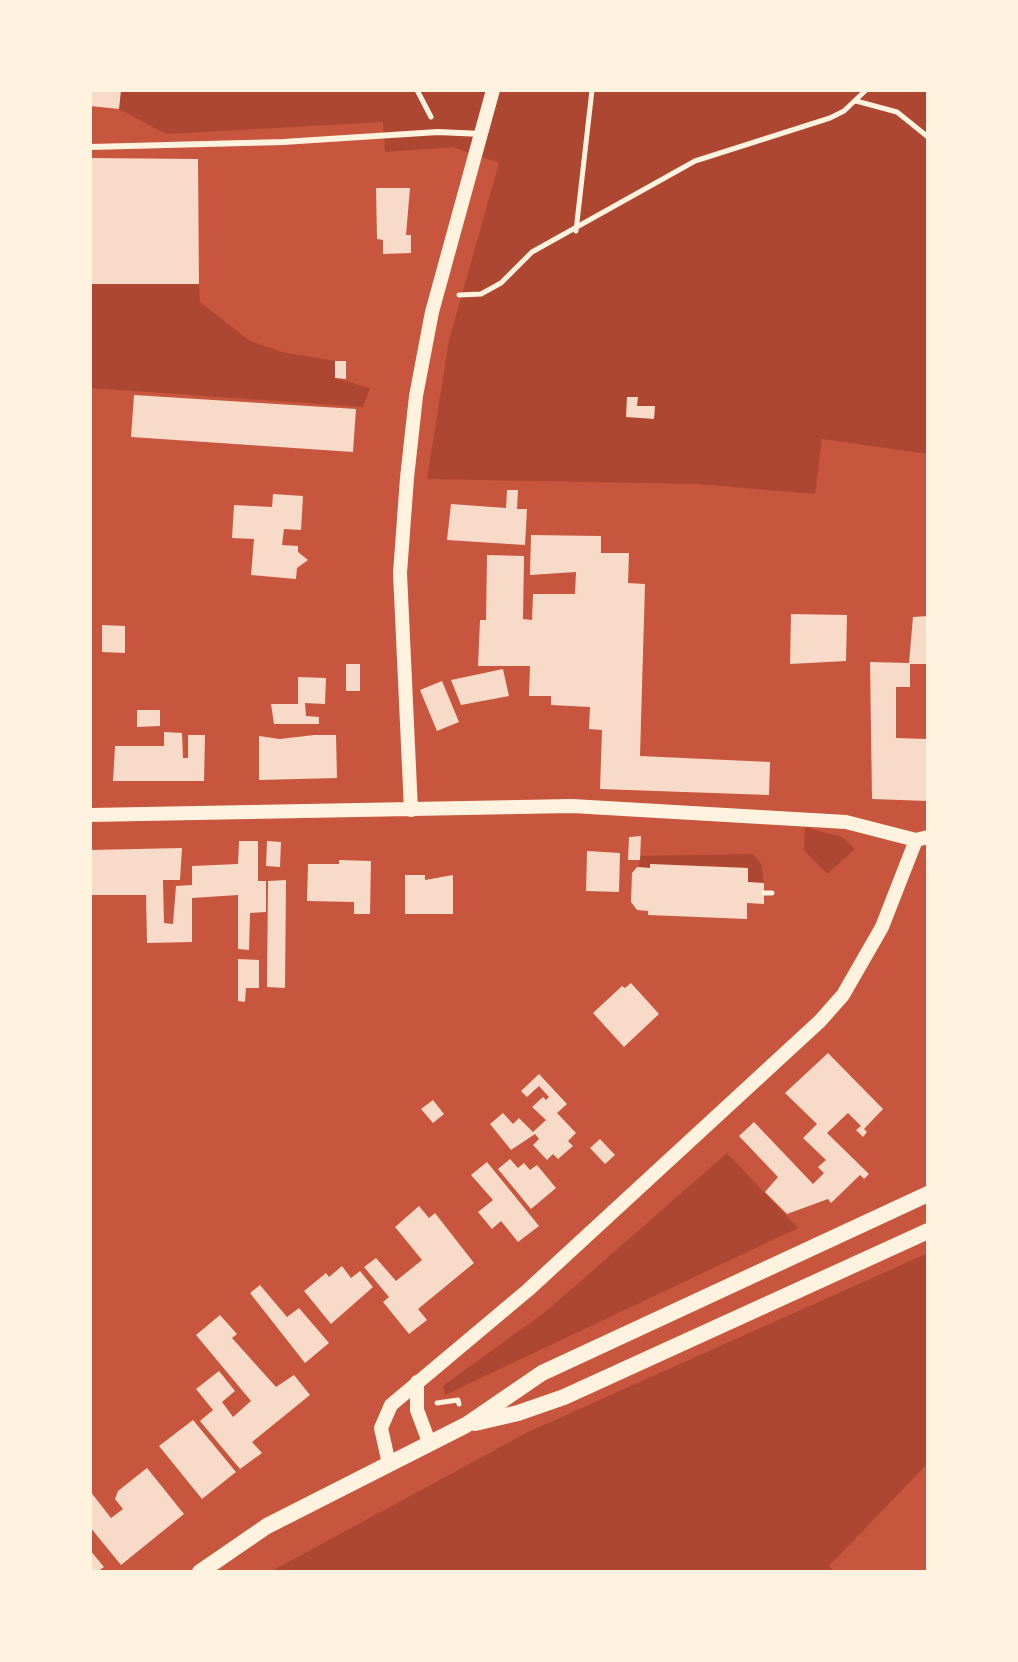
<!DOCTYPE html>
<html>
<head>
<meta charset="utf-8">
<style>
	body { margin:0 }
	#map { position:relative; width:1018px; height:1662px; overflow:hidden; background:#c8553d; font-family:Poppins,sans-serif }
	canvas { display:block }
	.frame { position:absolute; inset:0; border:92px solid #fff3e0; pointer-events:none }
</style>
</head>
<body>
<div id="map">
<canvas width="1018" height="1662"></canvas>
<div class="frame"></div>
</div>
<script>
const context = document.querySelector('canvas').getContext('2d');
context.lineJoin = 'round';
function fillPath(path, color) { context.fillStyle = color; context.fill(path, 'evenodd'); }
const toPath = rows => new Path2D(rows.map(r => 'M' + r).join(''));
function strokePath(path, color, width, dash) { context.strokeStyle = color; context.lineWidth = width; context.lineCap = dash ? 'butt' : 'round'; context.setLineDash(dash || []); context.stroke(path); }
fillPath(toPath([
	[121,90,928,90,928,454,822,439,815,494,698,484,427,479,449,340,499,163,453,147,385,152,383,122,166,134,119,109],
	[90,284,199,284,200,302,250,341,282,352,335,361,335,378,370,388,363,407,90,388],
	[805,827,842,837,855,849,827,874,804,850],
	[753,854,761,864,764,883,748,882,748,868,651,864,650,868,639,867,640,856],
	[727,1153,798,1228,445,1395,443,1386,549,1309],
	[928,1253,928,1463,829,1566,835,1572,270,1572,528,1432]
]), '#ae4732');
fillPath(toPath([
	[90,90,121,90,119,109,90,106],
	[90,158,198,159,199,284,90,284],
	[376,188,410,188,406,235,411,235,411,253,383,254,383,240,377,239],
	[335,361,346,361,346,379,335,378],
	[134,395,356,409,353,452,131,437],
	[627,397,638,397,637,406,655,406,654,419,626,417],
	[507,490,518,490,517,509,527,509,525,545,447,540,451,504,506,508],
	[273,494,303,496,301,530,284,529,282,545,298,546,298,552,308,560,297,568,296,579,251,575,254,539,232,538,234,505,272,507],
	[531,535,601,536,601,553,629,553,628,583,645,584,640,756,770,762,769,795,600,789,602,730,589,729,590,707,551,705,551,696,529,696,530,666,478,666,480,620,486,620,487,555,524,556,523,619,532,620,533,594,575,594,576,572,530,575],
	[791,614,847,615,846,661,790,664],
	[928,616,928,664,910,664,910,687,896,687,896,738,928,739,928,801,872,799,870,662,909,663,913,617],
	[102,625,125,626,125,653,102,652],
	[346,664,360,664,360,691,346,691],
	[503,669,509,696,461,705,451,680],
	[298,677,326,678,325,704,305,703,306,716,319,717,319,724,274,724,271,704,298,704],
	[442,681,459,722,437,731,420,690],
	[137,710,160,710,160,726,137,727],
	[164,732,182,733,183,758,188,758,188,735,205,735,204,781,113,781,115,746,164,746],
	[314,735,336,735,337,778,259,780,259,736,280,739],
	[641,836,640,860,628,860,629,837],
	[239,841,258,841,258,881,266,881,266,912,250,913,249,950,238,949,238,895,192,898,192,942,147,943,146,895,90,895,90,850,182,848,180,880,163,880,164,923,173,924,176,886,192,885,192,866,238,864],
	[267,841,281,842,280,867,266,866],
	[587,851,620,853,619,892,586,891],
	[339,860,371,861,370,914,354,914,354,902,307,901,308,864,339,864],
	[650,864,748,868,748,882,764,883,764,904,747,903,747,919,648,915,648,911,637,910,631,902,632,873,637,867,650,868],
	[405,875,425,875,425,880,453,875,453,914,405,914],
	[286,880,285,988,267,987,268,881],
	[238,959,259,960,259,988,246,988,245,1002,238,1001],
	[631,983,659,1014,624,1047,593,1013,622,986,625,988],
	[828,1053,883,1109,864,1129,867,1132,863,1137,856,1130,861,1126,848,1113,827,1133,869,1174,864,1179,860,1175,831,1203,828,1199,787,1214,765,1192,778,1177,739,1136,754,1122,813,1184,824,1173,818,1167,826,1160,803,1138,817,1124,785,1093],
	[539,1074,567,1104,557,1113,576,1133,568,1141,573,1146,558,1159,553,1154,547,1160,533,1145,539,1139,535,1134,511,1150,490,1124,503,1113,513,1124,519,1118,533,1132,546,1120,532,1107,543,1097,546,1100,549,1097,539,1086,527,1097,521,1091],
	[433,1100,444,1114,433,1123,421,1109],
	[600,1139,615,1155,605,1164,590,1148],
	[510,1159,518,1168,524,1163,530,1170,537,1165,556,1188,531,1209,498,1169],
	[487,1162,539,1226,518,1242,501,1221,492,1229,478,1212,493,1200,471,1175],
	[419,1206,429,1218,435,1213,474,1263,418,1309,427,1320,409,1334,383,1302,389,1297,364,1267,376,1258,396,1281,422,1260,395,1227],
	[342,1266,351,1278,360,1271,373,1287,331,1324,304,1291,326,1273,329,1277],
	[260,1285,287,1317,299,1308,329,1343,305,1363,250,1293],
	[220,1315,237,1334,232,1338,276,1387,294,1375,310,1395,252,1442,262,1453,240,1469,200,1421,213,1410,196,1389,219,1371,235,1391,222,1402,233,1417,251,1401,196,1335],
	[193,1420,236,1472,202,1499,159,1446],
	[147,1468,184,1514,121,1565,90,1527,90,1491,111,1518,123,1509,115,1499,118,1491],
	[90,1550,104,1567,97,1572,90,1572]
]), '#f7dbc8');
strokePath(toPath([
	[417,90,431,117],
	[856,101,897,112,928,137],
	[576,231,592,90],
	[459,295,481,294,501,283,532,252,695,161,830,118,844,111,866,90],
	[764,893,772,893],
	[437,1403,458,1400,459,1404]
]), '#fff3e0', 5);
strokePath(toPath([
	[90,147,283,142,438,132,482,134]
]), '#fff3e0', 6);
strokePath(toPath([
	[411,810,400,573,407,478,416,396,432,312,493,90],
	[90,815,572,806,846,822,916,840,928,837],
	[417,1382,417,1410,429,1442],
	[389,1464,381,1428,391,1405,528,1290,820,1021,843,995,882,927,916,840]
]), '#fff3e0', 14);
strokePath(toPath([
	[475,1423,518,1413,564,1397,928,1231],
	[200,1572,267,1526,466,1425,542,1373,928,1194]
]), '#fff3e0', 16);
</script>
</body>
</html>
